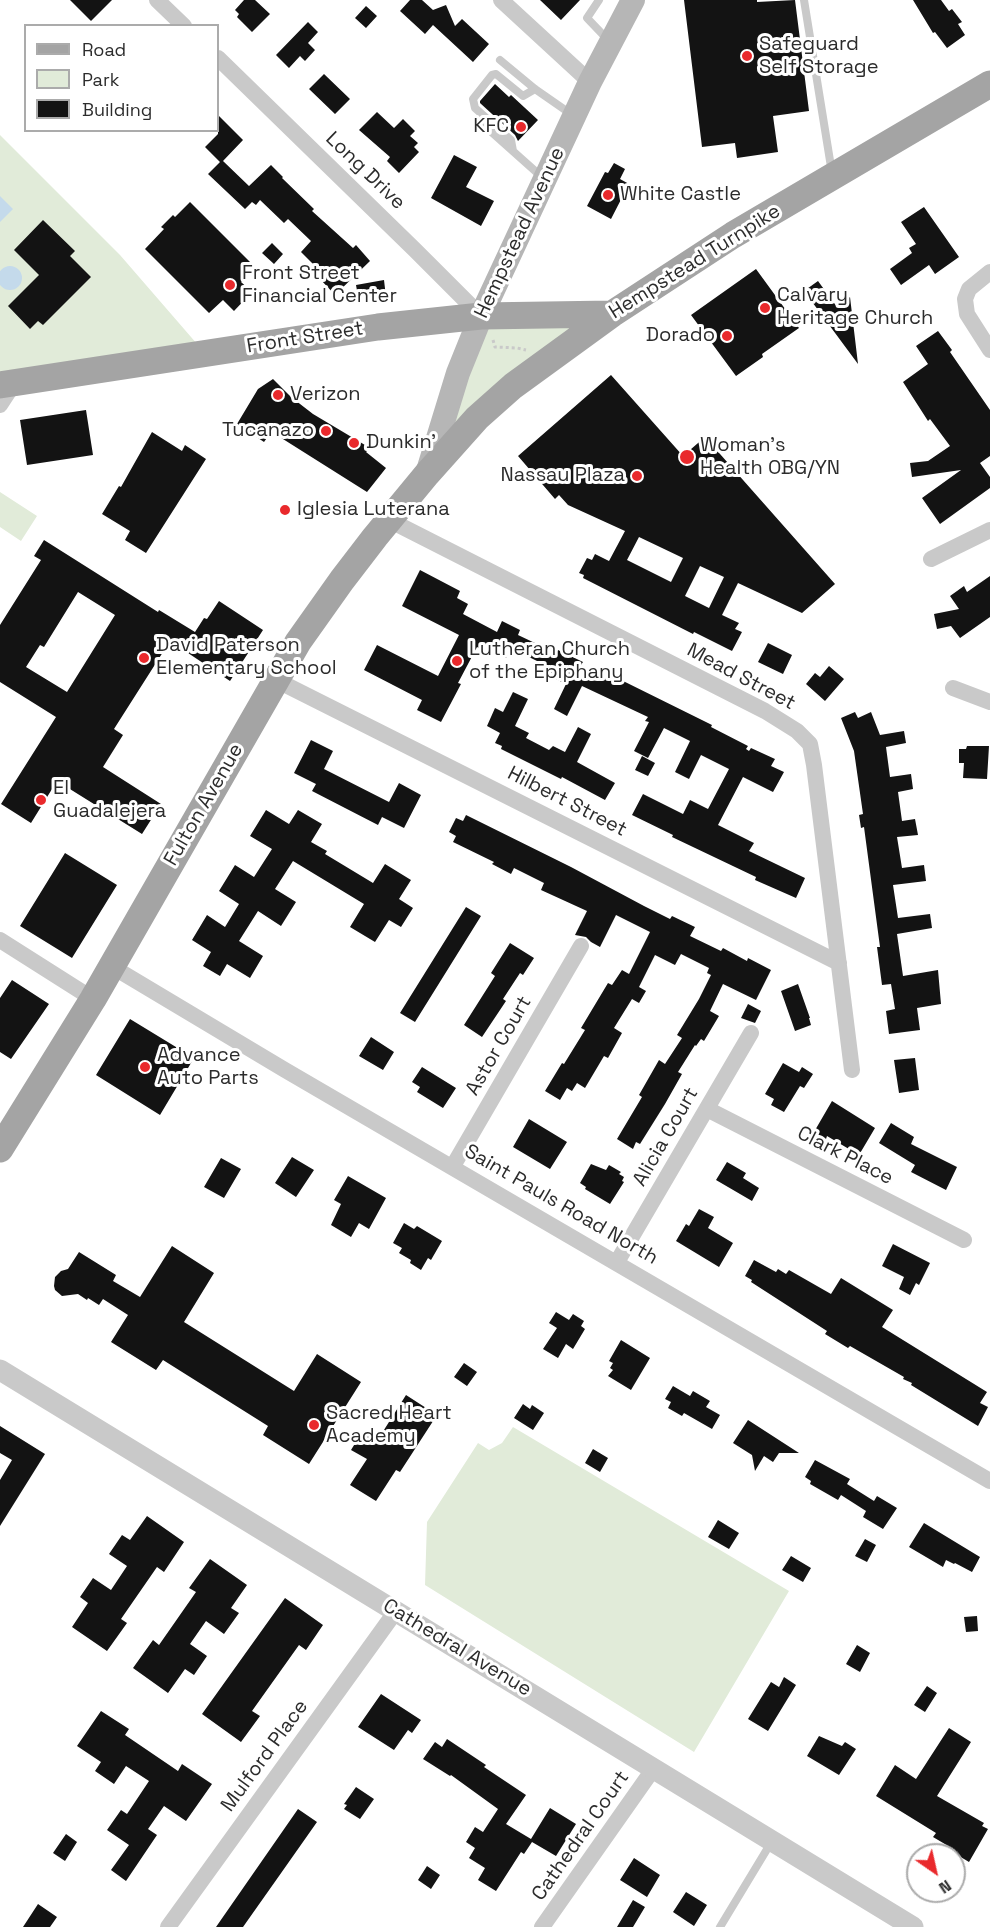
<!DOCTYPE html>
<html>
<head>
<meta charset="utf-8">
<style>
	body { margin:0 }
	#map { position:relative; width:990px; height:1927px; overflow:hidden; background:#fff; font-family:"Space Grotesk",sans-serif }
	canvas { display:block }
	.legend { position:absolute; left:24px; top:24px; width:195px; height:108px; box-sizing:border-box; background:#fff; border:2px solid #ababab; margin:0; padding:8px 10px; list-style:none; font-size:18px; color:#2c2c2c }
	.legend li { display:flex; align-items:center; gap:12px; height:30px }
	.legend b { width:30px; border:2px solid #ababab }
	.north { position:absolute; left:906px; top:1843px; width:60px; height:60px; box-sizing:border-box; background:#fff; border:2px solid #ababab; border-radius:50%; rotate:146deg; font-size:16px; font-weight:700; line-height:24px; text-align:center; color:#2c2c2c }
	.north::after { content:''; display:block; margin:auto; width:21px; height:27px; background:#e9292c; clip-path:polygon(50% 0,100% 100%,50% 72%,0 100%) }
</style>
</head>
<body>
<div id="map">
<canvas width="990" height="1927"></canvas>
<ul class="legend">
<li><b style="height:8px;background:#a4a4a4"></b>Road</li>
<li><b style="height:16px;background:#e1ebd9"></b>Park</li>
<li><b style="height:16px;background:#131313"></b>Building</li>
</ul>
<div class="north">N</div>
</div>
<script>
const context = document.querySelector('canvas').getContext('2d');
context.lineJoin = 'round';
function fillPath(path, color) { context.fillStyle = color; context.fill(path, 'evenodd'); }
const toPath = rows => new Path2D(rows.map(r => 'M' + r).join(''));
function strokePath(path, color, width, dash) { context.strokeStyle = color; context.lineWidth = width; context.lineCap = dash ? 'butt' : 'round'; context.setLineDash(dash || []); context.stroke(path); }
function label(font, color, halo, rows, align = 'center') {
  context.font = font + ' "Space Grotesk",sans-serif'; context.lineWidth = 6; context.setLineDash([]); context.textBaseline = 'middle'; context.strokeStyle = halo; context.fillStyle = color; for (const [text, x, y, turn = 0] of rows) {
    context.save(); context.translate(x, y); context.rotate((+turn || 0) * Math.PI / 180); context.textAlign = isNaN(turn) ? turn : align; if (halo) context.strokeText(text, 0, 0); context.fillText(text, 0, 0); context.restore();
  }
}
fillPath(toPath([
	[0,135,120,255,204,352,0,382],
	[577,325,450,433,484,327],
	[0,492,37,516,21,541,0,527],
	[513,1427,789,1591,694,1752,425,1585,427,1522,478,1443,489,1450,502,1443]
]), '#e1ebd9');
fillPath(toPath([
	[0,196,13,209,0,222],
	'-2 278a12 12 0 1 1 24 0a12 12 0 1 1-24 0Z'
]), '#c4daeb');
fillPath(toPath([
	[70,0,112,0,91,21],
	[244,0,255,0,270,14,252,32,237,17,239,14,235,10],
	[410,0,422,0,433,10,446,5,455,26,462,19,489,44,473,62,433,25,425,34,400,11],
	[540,0,580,0,561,20],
	[684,0,757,0,757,2,795,0,809,111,773,116,778,152,737,158,735,143,702,147],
	[913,0,941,0,949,11,952,9,962,22,958,24,965,35,947,48,935,32,933,33],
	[366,6,377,16,366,28,355,18],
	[308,22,318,32,308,43,315,50,305,61,300,56,289,68,276,55],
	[324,74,350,99,335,114,309,89],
	[495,84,509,97,511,95,538,120,518,141,515,135,480,103,480,101],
	[377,112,394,128,403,119,415,131,410,136,418,143,414,147,419,152,399,173,387,161,390,157,359,130],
	[218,115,243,140,223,161,249,186,271,165,283,177,282,178,314,209,312,211,353,248,356,245,370,261,335,295,321,280,325,276,301,252,311,241,288,219,284,223,260,200,256,205,252,202,245,209,208,174,220,162,205,147,218,134],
	[454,155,477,167,466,187,494,201,481,226,431,198],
	[614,163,625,169,620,179,629,184,611,219,587,206,605,172,608,173],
	[190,202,256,268,241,282,252,292,234,311,223,300,209,313,145,249,164,229,161,227,173,215,175,217],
	[924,207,959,257,935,274,929,265,901,285,890,269,912,253,909,248,916,244,901,222],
	[43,220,75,251,70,256,91,277,43,325,38,321,30,329,8,306,39,275,14,250],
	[272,243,283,254,274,264,262,253],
	[756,269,799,328,762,354,763,357,736,376,691,315],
	[384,280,386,297,359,302,356,285],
	[818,281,837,307,850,297,858,364,804,291],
	[938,331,952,350,950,352,990,410,990,456,980,463,990,477,990,488,940,524,922,498,961,470,912,477,910,463,928,461,950,446,930,419,928,421,903,382,928,364,916,346],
	[611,375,683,456,705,437,835,584,802,613,738,583,722,615,739,623,735,629,742,632,732,651,694,632,693,634,583,578,584,575,579,573,587,558,592,560,595,554,609,561,625,531,568,505,559,495,555,499,518,456],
	[639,537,683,558,671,582,627,560],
	[700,566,724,577,709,608,685,596],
	[273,379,291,397,313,414,370,448,366,452,386,468,367,492,275,434,272,438,269,435,264,442,237,424,258,389],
	[86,410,93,455,27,465,20,420],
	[152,432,182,451,185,445,206,459,146,553,125,540,130,531,102,514,119,486,121,487],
	[44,540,158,612,159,610,195,632,204,618,207,619,219,601,263,630,230,681,170,641,114,729,123,735,103,767,161,804,142,834,57,781,31,823,1,804,56,717,0,682,0,625,41,560,34,556],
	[78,592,115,615,67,692,26,667,40,645,44,647],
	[420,570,460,591,457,598,468,604,463,614,497,632,502,621,520,630,518,635,556,653,558,650,583,662,581,665,607,678,609,674,712,725,711,727,748,746,746,749,749,751,751,748,775,759,771,766,784,772,773,792,743,777,718,825,754,843,749,851,805,878,796,898,755,880,756,877,672,837,673,835,632,815,643,794,683,814,690,800,708,809,729,769,701,755,689,779,675,772,690,741,664,728,648,758,634,751,649,722,645,721,648,717,582,686,567,716,554,709,566,684,556,679,558,676,548,671,549,667,511,648,506,658,489,649,487,652,477,647,458,683,461,684,441,722,417,710,422,700,364,670,377,645,438,676,459,635,402,606],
	[990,576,990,617,960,638,951,626,937,629,934,614,959,609,950,596,964,586,967,592],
	[768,643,792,655,783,674,758,662],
	[829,666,844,679,825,701,806,684,815,673,820,677],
	[513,692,528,699,515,726,529,733,526,738,549,750,553,746,565,752,578,727,591,734,577,762,615,783,605,800,562,777,561,779,501,749,502,746,495,743,500,733,487,726,495,708,503,712],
	[855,712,858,718,871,712,880,735,904,731,906,743,886,747,890,777,911,774,913,789,898,792,902,821,915,819,918,835,897,837,902,868,924,865,926,881,893,885,898,918,930,914,932,928,897,934,903,976,938,970,941,1004,917,1008,920,1030,889,1034,886,1011,895,1009,891,984,882,985,877,947,880,947,864,827,861,828,859,815,863,814,854,751,841,718],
	[311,740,333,751,324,769,389,802,399,783,421,795,404,828,382,817,378,825,312,791,316,784,294,773],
	[967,746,989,746,987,779,963,778,964,763,959,763,959,749,966,749],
	[642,756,655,763,648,776,635,770],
	[266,810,289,824,298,810,322,824,311,842,327,851,325,854,373,883,385,864,411,880,399,899,413,908,401,927,389,920,375,942,350,927,364,904,293,861,275,889,296,902,281,926,258,911,239,941,263,956,250,978,227,964,220,976,203,966,211,952,192,940,207,915,225,927,239,904,219,891,235,865,254,877,272,849,250,836],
	[466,815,571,867,644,906,670,919,672,916,695,927,690,936,721,951,723,948,747,961,748,958,771,970,756,1000,723,984,710,1011,719,1016,704,1041,701,1039,696,1046,695,1045,678,1072,682,1074,665,1104,640,1144,636,1142,633,1149,617,1139,642,1097,639,1095,659,1060,665,1064,682,1038,677,1035,699,999,711,975,707,973,709,968,681,954,675,965,655,955,639,987,646,991,639,1003,632,999,614,1028,622,1033,608,1058,604,1056,585,1088,577,1083,572,1091,567,1088,560,1100,545,1091,562,1063,564,1064,585,1030,581,1028,608,983,612,985,622,970,629,974,650,932,616,915,600,947,591,942,586,937,575,935,587,911,541,890,544,883,514,868,511,874,492,864,494,862,453,842,456,836,449,832,456,818,463,821],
	[65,853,117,885,72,958,20,926],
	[466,907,481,916,415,1022,400,1013],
	[510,943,534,958,523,975,520,973,503,999,506,1001,482,1037,464,1025,495,976,491,973],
	[12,980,49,1004,11,1059,0,1052,0,998],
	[798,984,810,1018,809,1018,811,1025,795,1031,781,991],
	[748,1004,761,1011,755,1023,741,1018],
	[130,1019,194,1058,160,1115,96,1075],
	[371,1037,394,1052,383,1070,359,1056],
	[915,1058,919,1090,899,1093,894,1060],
	[783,1063,799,1072,802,1067,813,1074,804,1088,800,1086,784,1112,771,1105,774,1099,765,1094],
	[422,1067,456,1088,443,1108,417,1092,420,1087,412,1082],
	[832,1101,875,1128,859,1155,827,1136,826,1139,814,1132],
	[529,1119,567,1142,550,1169,513,1147],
	[891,1123,914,1137,911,1144,957,1167,946,1190,911,1172,915,1165,879,1143],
	[292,1157,314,1170,296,1197,275,1183],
	[221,1158,241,1169,224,1198,204,1187],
	[727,1162,746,1173,743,1178,759,1188,752,1201,716,1180],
	[591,1164,606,1170,609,1165,621,1172,619,1174,624,1177,622,1181,624,1182,610,1204,585,1189,586,1187,580,1183],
	[348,1176,386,1198,369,1229,359,1223,351,1237,331,1225,341,1204,334,1200],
	[699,1209,714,1217,708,1228,733,1243,719,1267,676,1241,686,1224,689,1226],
	[404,1223,414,1229,417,1226,442,1241,431,1260,428,1258,421,1270,410,1263,411,1260,399,1253,402,1248,393,1243],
	[893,1244,930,1263,919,1285,916,1283,910,1295,899,1289,904,1277,882,1266],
	[172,1246,214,1273,184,1322,294,1391,317,1354,361,1382,309,1464,263,1435,268,1426,163,1360,156,1370,111,1342,128,1315,103,1299,99,1305,88,1298,87,1300,78,1294,62,1296,55,1290,54,1286,55,1277,61,1271,68,1269,79,1252,116,1275,113,1281,140,1297],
	[754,1260,776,1272,778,1269,786,1274,789,1270,831,1294,841,1278,893,1310,882,1327,987,1392,980,1403,988,1407,978,1426,911,1385,912,1383,903,1379,904,1377,850,1346,848,1348,825,1334,827,1331,751,1282,752,1280,745,1276],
	[556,1312,569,1320,573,1314,584,1321,581,1326,585,1329,573,1349,566,1344,558,1358,543,1349,557,1328,549,1323],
	[621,1340,650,1358,631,1390,608,1376,613,1370,610,1368,613,1363,609,1361],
	[464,1363,477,1372,467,1386,454,1377],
	[673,1386,690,1396,693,1391,710,1401,706,1407,720,1415,712,1429,684,1413,682,1416,668,1408,671,1402,665,1399],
	[406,1395,437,1415,400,1472,396,1470,376,1501,350,1485,367,1459,351,1450,362,1432,377,1441],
	[523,1404,530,1409,532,1405,544,1413,533,1430,514,1418],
	[748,1420,799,1453,779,1453,773,1462,764,1456,755,1471,752,1455,733,1443],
	[0,1426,45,1454,0,1526,0,1480,12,1460,0,1453],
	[593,1449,608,1458,600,1472,585,1463],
	[815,1460,850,1479,847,1484,874,1501,877,1496,897,1508,883,1529,863,1517,866,1511,841,1495,838,1500,810,1484,811,1481,805,1477],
	[147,1516,184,1542,164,1572,157,1567,121,1619,127,1623,107,1651,72,1627,88,1603,80,1597,93,1578,111,1590,127,1566,109,1554,122,1535,130,1540],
	[718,1520,739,1533,729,1549,708,1537],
	[924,1523,980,1557,972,1572,955,1563,954,1564,946,1560,943,1567,909,1547],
	[865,1539,876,1545,867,1562,855,1556],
	[791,1556,811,1568,803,1582,782,1570],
	[210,1559,247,1585,231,1608,239,1613,224,1634,206,1621,190,1644,207,1656,194,1675,185,1669,168,1693,133,1668,153,1640,159,1645,196,1592,189,1588],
	[285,1598,323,1625,306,1650,299,1645,252,1711,260,1716,241,1742,202,1714],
	[977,1616,978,1631,966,1632,964,1617],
	[857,1645,870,1653,860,1672,846,1664],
	[784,1677,796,1685,768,1731,748,1719,771,1682,779,1687],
	[927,1686,937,1693,925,1712,914,1705],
	[381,1694,421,1720,412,1733,408,1730,394,1750,358,1727],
	[101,1711,129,1729,125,1735,178,1771,182,1764,212,1784,186,1821,164,1806,148,1829,157,1835,126,1881,111,1870,129,1845,107,1830,121,1810,127,1814,149,1781,126,1766,114,1784,95,1771,101,1762,77,1746],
	[949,1728,971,1742,937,1796,984,1823,982,1826,988,1829,969,1862,954,1853,955,1850,933,1837,936,1833,876,1796,895,1765,916,1779],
	[819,1736,842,1746,845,1742,856,1749,839,1775,807,1756],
	[447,1739,486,1765,484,1767,526,1795,506,1824,531,1839,550,1808,576,1824,556,1856,532,1842,524,1854,521,1852,496,1891,478,1880,485,1868,469,1858,475,1848,466,1842,475,1827,483,1832,498,1809,451,1775,450,1776,423,1759,435,1742,442,1747],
	[356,1787,374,1799,360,1819,344,1809,347,1805,344,1804],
	[298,1809,317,1822,279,1876,243,1927,216,1927],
	[66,1834,77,1842,65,1861,53,1853],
	[634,1858,660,1875,647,1897,620,1880],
	[427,1866,440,1875,431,1889,418,1880],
	[686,1892,707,1905,694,1926,673,1912],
	[633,1900,645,1907,633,1927,617,1927],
	[38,1904,57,1917,50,1927,23,1927]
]), '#131313');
strokePath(toPath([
	[493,340,495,347,517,348,526,350]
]), '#c9c9c9', 3, [3, 3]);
strokePath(toPath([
	[599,0,587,18,609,41],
	[804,0,832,173],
	[500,60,535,89,571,114],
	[478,120,543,178],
	[513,151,511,140,475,108,473,99,492,75,496,74,523,96,535,89],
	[720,1927,772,1841]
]), '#c9c9c9', 8);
strokePath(toPath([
	[157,0,184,26],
	[501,0,590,82],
	[218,58,415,250,481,316],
	[990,272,969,289,965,299,967,314,990,350],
	[0,405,15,382],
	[389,520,765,711,797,731,810,744,814,765,852,1070],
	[931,559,990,530],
	[276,680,839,963],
	[953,688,990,702],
	[0,940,93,999],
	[111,966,285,1070,990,1481],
	[707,1109,964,1240],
	[453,1166,581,946],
	[617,1262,751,1033],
	[168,1927,396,1611],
	[542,1927,654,1768]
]), '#c9c9c9', 16);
strokePath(toPath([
	[0,1370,913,1927]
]), '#c9c9c9', 21);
strokePath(toPath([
	[427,474,458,373,481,316,590,82,633,0]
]), '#b6b6b6', 24);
strokePath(toPath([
	[0,385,378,327,481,316,612,314],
	[0,1149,93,999,298,642,342,580,375,537,427,474,477,418,513,386,612,314,733,235,990,84]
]), '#a4a4a4', 27);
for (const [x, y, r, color] of [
	[747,56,6,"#e9292c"],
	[521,127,6,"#e9292c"],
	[608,195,6,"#e9292c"],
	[230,285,6,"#e9292c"],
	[765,308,6,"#e9292c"],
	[727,336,6,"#e9292c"],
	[278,395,6,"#e9292c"],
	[326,431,6,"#e9292c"],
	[354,443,6,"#e9292c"],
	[687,457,8,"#e9292c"],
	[637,476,6,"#e9292c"],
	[285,510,6,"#e9292c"],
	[144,658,6,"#e9292c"],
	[457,661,6,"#e9292c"],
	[41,800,6,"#e9292c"],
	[145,1067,6,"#e9292c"],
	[314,1425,6,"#e9292c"]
]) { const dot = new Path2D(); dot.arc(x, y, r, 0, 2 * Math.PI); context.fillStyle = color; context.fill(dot); strokePath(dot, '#fff', 2); }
label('20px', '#2c2c2c', '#fff', [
	["Safeguard",759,45],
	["Self Storage",759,68],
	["KFC",509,127,"right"],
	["White Castle",620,195],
	["Front Street",242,274],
	["Financial Center",242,297],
	["Calvary",777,296],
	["Heritage Church",777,319],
	["Dorado",715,336,"right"],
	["Verizon",290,395],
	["Tucanazo",314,431,"right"],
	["Dunkin'",366,443],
	["Woman’s",700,446],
	["Health OBG/YN",700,469],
	["Nassau Plaza",625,476,"right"],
	["Iglesia Luterana",297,510],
	["David Paterson",156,646],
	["Elementary School",156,669],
	["Lutheran Church",469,650],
	["of the Epiphany",469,673],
	["El",53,789],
	["Guadalejera",53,812],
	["Advance",157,1056],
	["Auto Parts",157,1079],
	["Sacred Heart",326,1414],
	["Academy",326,1437]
], 'left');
label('20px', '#2c2c2c', '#fff', [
	["Long Drive",365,171,44],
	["Hempstead Avenue",520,233,-65],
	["Hempstead Turnpike",695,262,-32],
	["Front Street",305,338,-9],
	["Mead Street",741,677,28],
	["Hilbert Street",567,802,27],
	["Fulton Avenue",204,805,-60],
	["Astor Court",499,1046,-60],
	["Alicia Court",666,1137,-60],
	["Clark Place",845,1156,27],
	["Saint Pauls Road North",561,1205,30],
	["Cathedral Avenue",457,1648,31],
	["Mulford Place",265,1756,-54],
	["Cathedral Court",581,1836,-55]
]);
</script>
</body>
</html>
